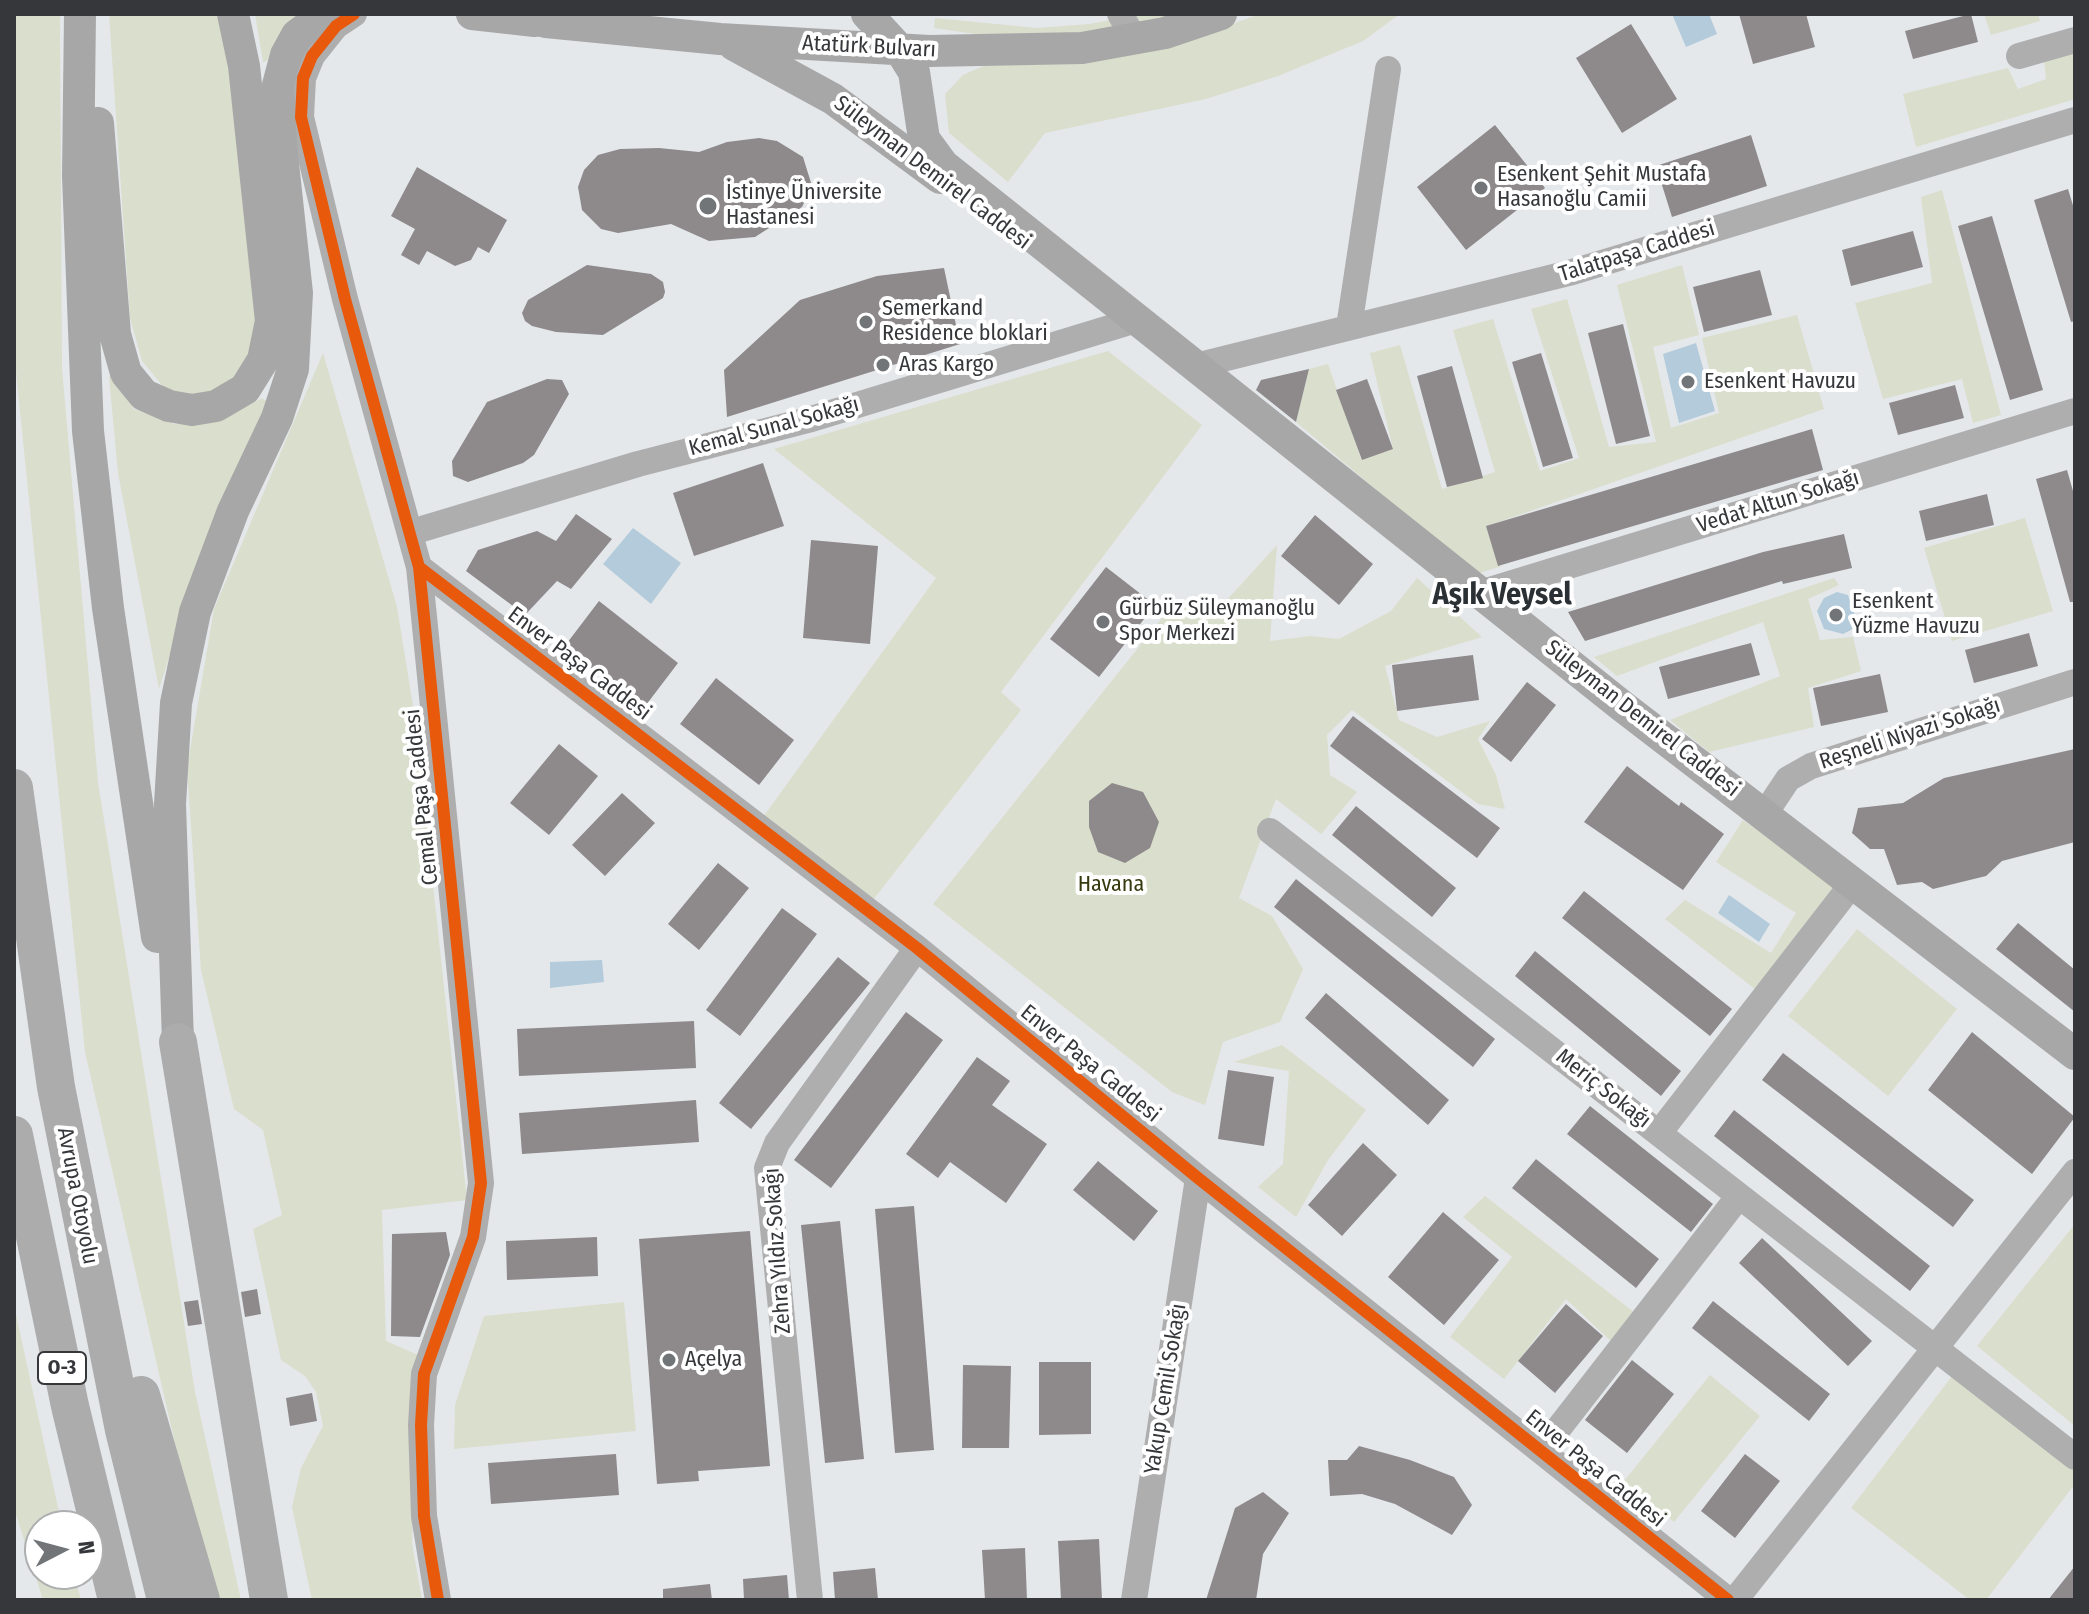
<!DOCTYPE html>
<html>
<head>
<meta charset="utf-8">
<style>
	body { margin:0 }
	#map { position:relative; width:2089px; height:1614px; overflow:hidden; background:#e4e8eb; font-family:"Fira Sans Condensed",sans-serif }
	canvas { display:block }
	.frame { position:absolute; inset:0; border:16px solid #35373a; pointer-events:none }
	.north { position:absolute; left:24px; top:1510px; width:80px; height:80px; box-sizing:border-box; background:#fff; border:2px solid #aeafb0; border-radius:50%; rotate:84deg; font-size:22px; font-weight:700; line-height:32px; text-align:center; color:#35373a }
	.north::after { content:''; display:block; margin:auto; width:28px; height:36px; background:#727578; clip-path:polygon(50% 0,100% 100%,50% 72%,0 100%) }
</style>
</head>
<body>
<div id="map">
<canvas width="2089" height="1614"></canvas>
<div class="frame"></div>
<div class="north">N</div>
</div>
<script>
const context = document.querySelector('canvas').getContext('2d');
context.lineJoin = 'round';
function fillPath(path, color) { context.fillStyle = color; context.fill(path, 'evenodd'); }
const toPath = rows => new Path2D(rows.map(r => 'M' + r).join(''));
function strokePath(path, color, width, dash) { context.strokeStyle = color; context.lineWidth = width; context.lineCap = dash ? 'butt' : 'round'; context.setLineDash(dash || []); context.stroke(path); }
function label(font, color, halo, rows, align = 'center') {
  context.font = font + ' "Fira Sans Condensed",sans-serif'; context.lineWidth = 8; context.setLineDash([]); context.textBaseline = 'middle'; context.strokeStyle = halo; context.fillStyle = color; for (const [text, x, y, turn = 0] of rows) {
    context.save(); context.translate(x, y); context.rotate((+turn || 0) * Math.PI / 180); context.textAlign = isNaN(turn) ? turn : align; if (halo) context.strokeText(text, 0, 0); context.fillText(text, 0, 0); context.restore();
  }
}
fillPath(toPath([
	[14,14,60,14,62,368,98,782,195,1392,241,1600,217,1600,198,1543,85,1052,14,352],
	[109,14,218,14,232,76,257,322,247,371,200,399,166,390,142,361,130,318],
	[255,14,297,14,282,30,267,61,263,62],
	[1146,14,1200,14,1094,35,1003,38,934,28,935,18,1037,28,1089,24],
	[1260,14,1400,14,1363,41,1278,76,1206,99,1045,133,1008,182,949,133,945,94,963,75,988,64,1196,37],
	[1984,14,2038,14,2040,21,1991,35],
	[2075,51,2075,99,1916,147,1903,94,2008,68,2018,89,2046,79,2044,59],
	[1942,190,2001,415,1973,423,1962,379,1883,399,1855,303,1932,283,1921,197],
	[1682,265,1699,335,1653,347,1671,428,1719,413,1702,338,1797,315,1824,409,1487,526,1498,565,1502,566,1476,574,1296,422,1309,369,1328,364,1361,459,1393,449,1370,353,1400,345,1442,489,1495,472,1453,330,1493,319,1540,471,1579,458,1531,309,1567,299,1609,447,1656,442,1617,285],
	[1108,351,1202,425,1001,692,1021,710,866,909,758,824,936,578,774,449],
	[323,353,397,607,415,718,467,1200,382,1210,386,1341,418,1355,412,1543,422,1600,312,1600,292,1507,301,1468,323,1426,316,1392,305,1376,281,1360,253,1229,282,1215,263,1130,234,1109,201,970,187,768,214,609],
	[114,372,134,409,174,424,218,421,262,398,269,403,182,617,159,689,118,473,109,377],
	[2025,518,2053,611,1952,641,1924,548],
	[1277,545,1270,641,1310,636,1339,639,1391,611,1417,578,1482,637,1385,666,1399,720,1437,737,1490,721,1478,739,1496,775,1505,809,1478,804,1352,710,1327,735,1330,775,1357,792,1321,834,1276,799,1239,898,1272,916,1303,969,1280,1022,1223,1042,1205,1105,1172,1092,933,904,1170,608,1225,602],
	[1834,578,1839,585,1808,599,1820,640,1853,637,1861,671,1808,688,1814,727,1709,752,1670,720,1780,676,1763,622,1617,676,1594,657],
	[1743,820,1842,889,1760,993,1665,919,1685,900,1771,953,1796,913,1716,862],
	[1857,929,1957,1009,1888,1096,1788,1016],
	[1282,1045,1366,1110,1328,1160,1296,1217,1258,1187,1283,1164,1289,1071,1234,1062],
	[1485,1196,1635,1313,1612,1342,1566,1299,1504,1379,1450,1337,1512,1257,1463,1217],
	[2075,1224,2075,1426,1977,1346],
	[624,1302,636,1431,454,1449,455,1405,484,1316],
	[14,1305,62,1526,40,1526,40,1574,74,1574,81,1600,43,1600,14,1508],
	[1956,1371,2075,1463,2075,1484,1986,1600,1970,1600,1851,1508],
	[1710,1375,1760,1416,1674,1522,1624,1481]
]), '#dadecc');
fillPath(toPath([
	[1672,14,1709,14,1717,34,1686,47],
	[1696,343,1715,411,1679,423,1663,354],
	[633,528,681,563,651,604,603,564],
	[1837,592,1848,595,1856,619,1853,629,1843,634,1824,629,1817,611,1824,598],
	[1729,895,1770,924,1759,942,1718,913],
	[602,960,604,982,550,988,550,962]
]), '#b3cbdb');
fillPath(toPath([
	[1739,14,1806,14,1815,47,1753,64],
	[1971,14,1978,42,1913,59,1905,31],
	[1631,24,1677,99,1622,133,1576,58],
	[1495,125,1545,188,1466,250,1417,187],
	[1751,135,1767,186,1672,217,1656,166],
	[759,138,777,141,803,157,812,186,802,207,755,237,709,241,671,224,618,233,601,229,582,210,578,187,584,170,598,155,620,149,659,148,699,152,727,142],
	[417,167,507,220,489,253,478,247,471,260,455,266,427,251,419,265,401,255,415,229,391,216],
	[2068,189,2075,212,2075,321,2071,322,2034,200],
	[1992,216,2043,390,2010,400,1958,226],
	[1913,231,1923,267,1851,286,1842,250],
	[587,265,651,274,663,282,665,292,663,298,603,335,556,332,532,326,525,321,522,313,528,300],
	[944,268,960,344,727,417,724,370,800,300,877,276],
	[1760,270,1772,315,1704,332,1693,287],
	[1623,324,1650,436,1616,444,1588,333],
	[1541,353,1573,458,1543,467,1512,362],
	[1452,366,1483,478,1447,487,1417,376],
	[1309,369,1296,422,1256,390,1261,380],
	[547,379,562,380,569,394,534,455,523,463,468,482,453,476,452,461,487,402],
	[1367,379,1393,449,1362,460,1336,390],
	[1955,385,1964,418,1898,435,1889,403],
	[1812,429,1823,470,1498,566,1486,526],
	[763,463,784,526,694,556,673,493],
	[2067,470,2075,498,2075,602,2070,602,2036,479],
	[1987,494,1994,525,1926,541,1919,511],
	[576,514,612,539,571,589,557,581,525,615,466,571,478,550,537,531,556,541],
	[1315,515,1373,564,1339,605,1281,556],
	[1844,534,1852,568,1783,584,1782,581,1585,641,1568,612,1763,552],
	[811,540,878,546,870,644,803,638],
	[1106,567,1155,605,1099,677,1050,639],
	[599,601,678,663,643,709,564,647],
	[2029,633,2038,666,1974,683,1965,650],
	[1751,643,1760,675,1668,699,1659,667],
	[1473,655,1479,700,1397,711,1392,665],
	[1880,674,1888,712,1821,726,1813,688],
	[716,678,794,740,759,785,680,724],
	[1527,682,1556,705,1511,762,1482,739],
	[1353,716,1500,828,1477,858,1330,746],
	[559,744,598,776,549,835,510,803],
	[2075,749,2075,842,2002,861,1986,876,1933,889,1922,882,1897,885,1884,849,1870,849,1852,833,1858,808,1903,803,1944,778],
	[1627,766,1679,806,1681,802,1724,834,1683,890,1584,822],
	[1112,783,1143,792,1159,822,1150,848,1125,863,1098,852,1089,827,1089,801],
	[622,793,655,823,605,876,572,845],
	[1356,806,1456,888,1432,917,1332,835],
	[718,863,749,888,699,950,668,924],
	[1296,879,1495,1039,1473,1067,1274,907],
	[1584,891,1732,1009,1710,1036,1562,918],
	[782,908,817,934,740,1036,706,1010],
	[2018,923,2075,970,2075,1012,1996,949],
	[1535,951,1681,1071,1661,1096,1515,976],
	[838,957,870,983,751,1129,719,1103],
	[1326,993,1449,1100,1428,1125,1305,1018],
	[906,1012,943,1040,831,1188,794,1160],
	[694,1021,696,1068,519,1076,517,1029],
	[1972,1032,2075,1117,2032,1174,1928,1090],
	[1783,1053,1974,1200,1953,1227,1762,1080],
	[977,1057,1010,1081,992,1105,1047,1144,1006,1203,950,1162,938,1178,906,1154],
	[1228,1070,1274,1077,1264,1146,1218,1139],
	[696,1100,699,1142,522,1154,519,1113],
	[1590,1106,1713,1204,1691,1232,1567,1134],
	[1734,1110,1930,1266,1910,1291,1714,1136],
	[1363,1143,1397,1175,1342,1236,1308,1205],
	[1536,1159,1659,1259,1636,1288,1512,1188],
	[1098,1161,1158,1211,1134,1241,1073,1190],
	[914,1206,934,1450,895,1453,875,1209],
	[1443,1212,1499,1260,1444,1325,1388,1277],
	[840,1221,864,1459,825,1463,801,1225],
	[750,1231,770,1466,698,1471,699,1481,657,1484,639,1239],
	[446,1232,450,1255,420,1337,391,1336,392,1234],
	[597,1237,598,1276,507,1280,506,1241],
	[1762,1238,1872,1341,1848,1366,1739,1263],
	[257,1289,261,1314,245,1317,241,1292],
	[198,1300,202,1324,188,1326,184,1302],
	[1713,1301,1830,1394,1809,1421,1692,1328],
	[1566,1304,1603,1336,1555,1393,1518,1361],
	[1632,1360,1674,1394,1627,1453,1585,1420],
	[1039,1362,1091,1362,1091,1434,1039,1435],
	[963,1365,1011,1366,1009,1448,962,1448],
	[312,1393,317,1421,290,1426,286,1398],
	[1359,1446,1410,1460,1454,1477,1472,1505,1452,1535,1395,1504,1362,1494,1330,1496,1328,1460,1347,1460],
	[616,1454,619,1495,491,1504,488,1463],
	[1745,1454,1780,1481,1735,1538,1701,1511],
	[1263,1492,1289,1513,1263,1554,1256,1600,1206,1600,1235,1508],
	[1099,1539,1102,1600,1061,1600,1058,1541],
	[1025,1548,1027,1600,985,1600,982,1550],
	[2075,1566,2075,1600,2048,1600],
	[875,1568,878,1600,835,1600,833,1572],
	[787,1575,789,1600,744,1600,743,1579],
	[710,1584,712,1600,663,1600,663,1589]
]), '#8e898b');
strokePath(toPath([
	[354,14,336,26,312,56,303,78,301,117,345,299,419,567,481,1183,473,1237,424,1374,421,1425,424,1516,438,1600],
	[1120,14,1135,40],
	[2019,56,2075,40],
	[1349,327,1388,69],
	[1195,366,1569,273,2075,120],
	[412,532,638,464,808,420,1136,320],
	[419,567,917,948,1198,1178,1728,1600],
	[1480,593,2075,411],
	[1764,815,1788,779,1811,766,2075,682],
	[1270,831,2075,1457],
	[1659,1133,1853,883],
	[1541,1451,1739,1196],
	[810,1600,767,1168,777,1143,917,948],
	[1134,1600,1198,1178],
	[1735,1600,2075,1172]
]), '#aeaeaf', 26);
strokePath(toPath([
	[80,14,78,176,88,431,108,608,157,937],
	[472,14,535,21],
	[515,14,546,22,720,39,929,51,1082,48,1165,33,1221,14],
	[867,14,901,51,914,72,924,139,943,165,1622,706,2075,1054],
	[734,45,833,99,940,178],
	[98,123,115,334,126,373,144,395,169,406,192,410,216,406,245,389,263,360,271,321,244,66,233,14],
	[178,1042,170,804,176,703,195,612,233,511,277,418,293,369,297,293,281,145,278,85,286,55,297,35,325,14]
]), '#a8a7a7', 32);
strokePath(toPath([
	[14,788,56,1087,124,1430,166,1600],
	[178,1042,269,1600],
	[14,1135,70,1406,117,1600],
	[141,1395,201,1600]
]), '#acacac', 38);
strokePath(toPath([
	[354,14,336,26,312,56,303,78,301,117,345,299,419,567,481,1183,473,1237,424,1374,421,1425,424,1516,438,1600],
	[419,567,917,948,1198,1178,1728,1600]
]), '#e8590c', 12);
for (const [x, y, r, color] of [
	[1481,188,8,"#727578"],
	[708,206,10,"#727578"],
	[866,322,8,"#727578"],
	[883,365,8,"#727578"],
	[1688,382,8,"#727578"],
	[1836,615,8,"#727578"],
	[1103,622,8,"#727578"],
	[669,1360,8,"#727578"]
]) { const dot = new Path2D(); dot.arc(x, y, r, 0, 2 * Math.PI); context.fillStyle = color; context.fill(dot); strokePath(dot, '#fff', 3); }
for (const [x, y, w] of [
	[62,1368,48]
]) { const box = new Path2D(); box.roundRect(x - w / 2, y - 16, w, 32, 6); context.fillStyle = '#fff'; context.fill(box); strokePath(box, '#35373a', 2); }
label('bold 20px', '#35373a', null, [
	["O-3",62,1368]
]);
label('22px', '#35373a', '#fff', [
	["Atatürk Bulvarı",869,47,3],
	["Süleyman Demirel Caddesi",932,173,37],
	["Talatpaşa Caddesi",1637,252,-17],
	["Kemal Sunal Sokağı",774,427,-15],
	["Vedat Altun Sokağı",1778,502,-17],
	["Enver Paşa Caddesi",579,664,37],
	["Süleyman Demirel Caddesi",1642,719,38],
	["Reşneli Niyazi Sokağı",1910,734,-18],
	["Cemal Paşa Caddesi",422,797,-96],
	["Enver Paşa Caddesi",1090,1064,39],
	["Meriç Sokağı",1603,1089,38],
	["Avrupa Otoyolu",77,1196,79],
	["Zehra Yıldız Sokağı",778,1251,-94],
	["Yakup Cemil Sokağı",1166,1389,-81],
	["Enver Paşa Caddesi",1595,1469,39]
]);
label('22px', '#35373a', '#fff', [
	["Esenkent Şehit Mustafa",1497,175],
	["Hasanoğlu Camii",1497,200],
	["İstinye Üniversite",726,193],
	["Hastanesi",726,218],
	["Semerkand",882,309],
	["Residence bloklari",882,334],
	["Aras Kargo",899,365],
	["Esenkent Havuzu",1704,382],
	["Esenkent",1852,602],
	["Yüzme Havuzu",1852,627],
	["Gürbüz Süleymanoğlu",1119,609],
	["Spor Merkezi",1119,634],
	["Açelya",685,1360]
], 'left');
label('22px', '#37390e', '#fff', [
	["Havana",1111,885]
]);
label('bold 30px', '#2b3034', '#fff', [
	["Aşık Veysel",1502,596]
]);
</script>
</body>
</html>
